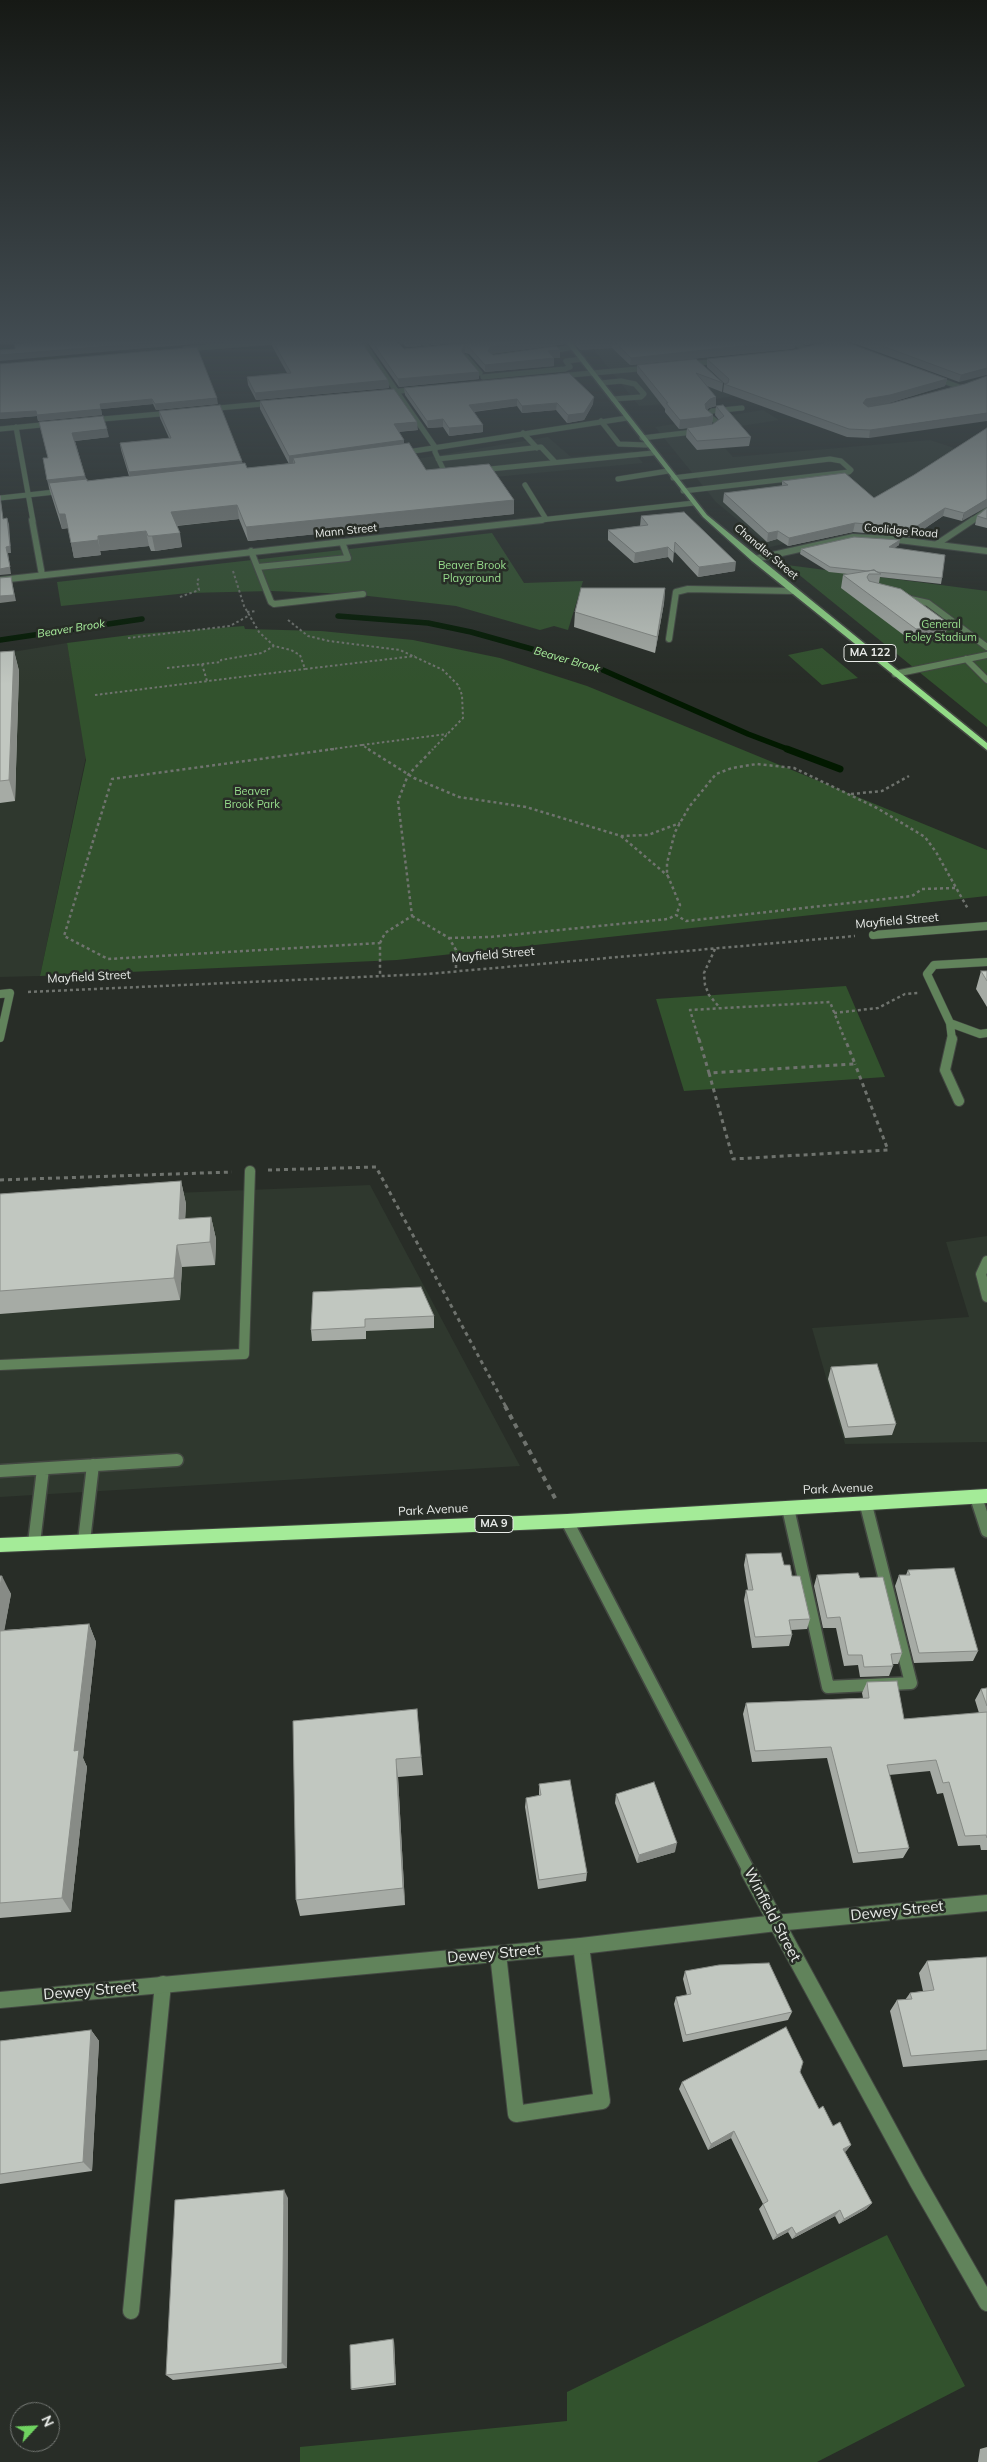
<!DOCTYPE html>
<html>
<head>
<meta charset="utf-8">
<style>
	body { margin:0 }
	#map { position:relative; width:987px; height:2462px; overflow:hidden; background:#282d27; font-family:Mulish,sans-serif }
	canvas { display:block }
	.north { position:absolute; left:10px; top:2402px; width:50px; height:50px; box-sizing:border-box; background:#282d27; border:1px solid #757975; border-radius:50%; rotate:65deg; font-size:14px; font-weight:700; line-height:20px; text-align:center; color:#e9ece9 }
	.north::after { content:''; display:block; margin:auto; width:18px; height:22px; background:#6fd360; clip-path:polygon(50% 0,100% 100%,50% 72%,0 100%) }
</style>
</head>
<body>
<div id="map">
<canvas width="987" height="2462"></canvas>
<div class="north">N</div>
</div>
<script>
const context = document.querySelector('canvas').getContext('2d');
context.lineJoin = 'round';
function fillPath(path, color) { context.fillStyle = color; context.fill(path, 'evenodd'); }
const toPath = rows => new Path2D(rows.map(r => 'M' + r).join(''));
function strokePath(path, color, width, dash) { context.strokeStyle = color; context.lineWidth = width; context.lineCap = dash ? 'butt' : 'round'; context.setLineDash(dash || []); context.stroke(path); }
function label(font, color, halo, rows, align = 'center') {
  context.font = font + ' Mulish,sans-serif'; context.lineWidth = 5; context.setLineDash([]); context.textBaseline = 'middle'; context.strokeStyle = halo; context.fillStyle = color; for (const [text, x, y, turn = 0] of rows) {
    context.save(); context.translate(x, y); context.rotate((+turn || 0) * Math.PI / 180); context.textAlign = isNaN(turn) ? turn : align; if (halo) context.strokeText(text, 0, 0); context.fillText(text, 0, 0); context.restore();
  }
}
fillPath(toPath([
	[586,340,700,340,653,363,662,372,727,365,760,392,695,402,639,406],
	[763,410,779,420,710,431,733,457,930,440,963,451,834,532,770,547,716,502,655,427],
	[548,437,571,457,633,451,643,463,473,479,368,467],
	[67,643,87,751,85,761,40,976,0,977,0,654],
	[370,1185,520,1466,0,1497,0,1220,5,1200],
	[987,1236,987,1442,845,1444,812,1328,969,1317,946,1242]
]), '#2f382e');
fillPath(toPath([
	[492,533,524,583,583,581,568,630,554,626,540,630,456,606,351,594,271,591,188,593,61,606,57,582],
	[787,565,987,591,987,727],
	[244,626,245,629,321,631,413,640,500,658,587,686,987,850,987,896,397,960,40,976,86,760,67,643,138,634],
	[822,648,858,678,822,685,788,655],
	[846,986,885,1077,684,1091,656,999],
	[887,2235,965,2386,817,2462,300,2462,300,2447,567,2421,567,2392]
]), '#32522d');
strokePath(toPath([
	[338,616,428,623,471,632,596,667,748,734,790,750],
	[0,640,142,619]
]), '#021900', 5.5);
strokePath(toPath([
	[787,749,840,769]
]), '#021900', 7);
const serviceFar5 = toPath([
	[422,340,431,350],
	[547,352,573,347],
	[466,357,480,373],
	[483,377,565,369,570,367,566,361,583,359],
	[601,383,621,381,635,384,644,394,641,397,613,399],
	[601,421,619,444,647,445],
	[523,433,537,448],
	[642,438,710,430,719,424,708,415,712,411,742,408],
	[435,447,435,452,445,473,453,473],
	[438,459,541,447,555,462],
	[480,470,653,453],
	[673,478,830,459,841,461,851,470,849,472,683,491],
	[618,479,668,471],
	[525,485,546,519]
]);
const serviceFar4 = toPath([
	[251,551,271,602,274,604,363,594],
	[258,567,348,558,342,542],
	[906,598,928,603,987,647],
	[669,639,676,592,688,589,794,591],
	[966,659,987,680],
	[895,674,987,655]
]);
const serviceFar3 = toPath([
	[987,962,934,965,927,974,950,1023,980,1034,987,1033],
	[950,1023,952,1040]
]);
const serviceFar2 = toPath([
	[952,1039,945,1070,959,1101],
	[987,1261,981,1274,987,1297],
	[0,1365,244,1354,250,1171]
]);
const serviceFar1 = toPath([
	[0,1471,177,1460],
	[976,1497,987,1531],
	[788,1508,828,1687,911,1683,866,1505],
	[84,1541,93,1465],
	[34,1543,43,1469]
]);
const service = toPath([
	[498,1954,516,2114,602,2101,581,1946],
	[131,2311,163,1984]
]);
const minorFar4 = toPath([
	[361,340,435,447],
	[792,340,806,350],
	[185,349,296,340],
	[688,364,721,361],
	[559,376,649,368],
	[935,378,962,388],
	[384,393,417,389],
	[208,409,273,403],
	[91,420,171,413],
	[16,427,33,521],
	[0,429,51,424],
	[401,453,627,418],
	[0,498,64,491],
	[531,521,694,503],
	[971,521,987,510]
]);
const minorFar3 = toPath([
	[32,520,42,575],
	[937,544,973,520],
	[755,559,853,537,891,539,987,551],
	[0,580,542,520]
]);
const minorFar2 = toPath([
	[873,935,987,926],
	[0,994,10,993,0,1038]
]);
const minorFar1 = toPath([
	[567,1521,750,1873]
]);
const minor = toPath([
	[749,1872,917,2181,987,2303],
	[0,2000,581,1946,776,1923,987,1903]
]);
const primary = toPath([
	[564,340,570,340,707,515,758,557,987,743,987,750,752,561,703,517,564,340]
]);
const trunk = toPath([
	[987,1489,987,1503,567,1528,0,1552,0,1538,567,1514,987,1489]
]);
strokePath(serviceFar5, '#434842', 6);
strokePath(serviceFar4, '#434842', 8);
strokePath(serviceFar3, '#434842', 9);
strokePath(serviceFar2, '#434842', 12);
strokePath(serviceFar1, '#434842', 15);
strokePath(service, '#434842', 18);
strokePath(minorFar4, '#434842', 6);
strokePath(minorFar3, '#434842', 8);
strokePath(minorFar2, '#434842', 9);
strokePath(minorFar1, '#434842', 15);
strokePath(minor, '#434842', 18);
strokePath(primary, '#434842', 3);
strokePath(trunk, '#434842', 2);
strokePath(toPath([
	[233,571,244,606,259,632,274,646,291,650,300,655,305,669,415,656],
	[180,597,199,590,197,581,200,577],
	[247,612,257,611],
	[288,620,308,636,329,641,400,650,443,670,458,685,462,695,463,718,432,750],
	[128,638,230,626,250,615],
	[202,664,207,681],
	[167,668,221,662,221,660,262,653,274,646],
	[95,695,305,669],
	[362,745,447,734],
	[325,750,362,745,370,750]
]), '#6f736e', 2, [2.5, 2.5]);
strokePath(toPath([
	[334,749,112,779,64,936,108,959,380,943,380,976],
	[368,749,414,778,459,797,526,807,621,836,648,835,680,823],
	[851,794,882,791,909,776],
	[621,836,668,876],
	[955,888,922,889,912,896,686,921,676,915,680,905,667,874,667,863,675,832,689,807,716,774,732,768,757,764,794,768,877,808,925,837,936,852,968,909],
	[412,916,449,938,456,950,456,971],
	[449,938,490,937,668,919,676,915],
	[380,943,385,933,412,916,398,801,408,775,433,749],
	[715,949,704,973,705,985,709,995,720,1008],
	[28,992,427,974,855,936],
	[834,1013,878,1008,905,994,918,993],
	[699,1040,690,1010,830,1002,845,1040]
]), '#6f736e', 2.5, [3, 3]);
strokePath(toPath([
	[699,1039,709,1073,855,1064,845,1039],
	[709,1073,733,1159,888,1150,855,1064],
	[268,1170,376,1167,506,1407],
	[0,1180,232,1172]
]), '#6f736e', 3, [4, 4]);
strokePath(toPath([
	[505,1406,556,1500]
]), '#6f736e', 4, [5, 5]);
strokePath(serviceFar5, '#61835b', 5);
strokePath(serviceFar4, '#61835b', 6);
strokePath(serviceFar3, '#61835b', 8);
strokePath(serviceFar2, '#61835b', 10);
strokePath(serviceFar1, '#61835b', 12);
strokePath(service, '#61835b', 16);
strokePath(minorFar4, '#61835b', 5);
strokePath(minorFar3, '#61835b', 6);
strokePath(minorFar2, '#61835b', 8);
strokePath(minorFar1, '#61835b', 12);
strokePath(minor, '#61835b', 16);
fillPath(primary, '#93dc87');
fillPath(trunk, '#a4eb98');
fillPath(toPath([
	[272,340,388,380,389,388,256,400,248,385,247,377,287,373,272,346],
	[366,340,395,340,404,349,502,340,565,340,565,344,491,354,493,355,560,350,560,358,554,358,554,366,485,372,469,354,465,353,464,354,479,379,399,387],
	[400,340,421,340,421,346,406,347],
	[426,340,487,340,432,345],
	[571,340,796,340,795,348,791,349,630,365,612,348,580,350],
	[798,340,828,340,806,345],
	[847,340,987,340,959,382,848,341],
	[696,359,723,383,722,392,707,386,716,406,709,408,707,410,713,415,712,424,710,425,713,424,719,420,715,415,716,406,751,437,749,446,697,450,686,437,687,428,679,429,665,412,665,409,637,373,637,365],
	[707,359,947,379,945,386,889,403,867,407,868,407,892,403,965,384,869,438,847,437,723,392,724,384,725,384,707,367],
	[0,364,218,404,156,410,153,404,101,409,102,415,38,421,37,416,0,419],
	[404,388,593,404,584,420,567,423,556,410,522,413,517,406,474,412,483,432,449,436,443,427,428,428,405,395],
	[260,401,418,430,398,432,404,443,426,470,514,500,514,514,248,541,239,519,177,526,182,547,155,551,151,551,149,546,100,551,101,555,74,558,68,528,62,529,49,488,48,458,39,422,109,437,75,441,86,479,87,481,129,476,121,450,120,443,169,438,160,418,159,411,243,463,247,468,293,463,289,464,260,409],
	[987,428,962,521,943,516,912,537,853,532,788,546,777,539,767,542,723,502,724,493,782,486,782,481,874,498,914,475],
	[987,508,987,528,975,525,977,516],
	[641,516,735,571,698,577,674,551,673,563,668,557,634,563,608,540,608,530,640,526],
	[899,545,894,548,942,578,941,584,880,577,879,583,948,623,945,636,913,642,841,588,843,575,848,574,829,572,800,554,801,549],
	[665,588,664,603,655,653,574,627,575,612],
	[14,651,19,671,15,801,0,803,0,652],
	[981,971,987,971,987,1007,976,989],
	[181,1181,186,1204,185,1219,211,1217,216,1239,215,1265,182,1267,180,1300,0,1314,0,1194],
	[313,1292,434,1316,434,1328,366,1331,366,1339,312,1341,311,1330],
	[831,1367,896,1424,892,1435,845,1438,828,1379],
	[746,1554,784,1565,792,1576,810,1619,807,1629,791,1630,792,1635,789,1646,752,1648,744,1600,746,1590,748,1590,744,1565],
	[908,1570,978,1651,973,1661,914,1663,895,1586,899,1575,906,1575],
	[817,1575,860,1578,902,1653,898,1664,893,1664,893,1666,889,1676,860,1677,858,1665,844,1666,836,1628,823,1628,814,1586],
	[0,1576,11,1594,4,1630,89,1624,96,1642,83,1758,87,1767,71,1912,0,1918],
	[867,1682,904,1719,979,1713,975,1700,981,1689,987,1688,987,1850,981,1850,980,1845,958,1846,943,1793,937,1794,930,1771,889,1775,909,1848,903,1858,853,1863,827,1758,752,1762,743,1714,746,1703,863,1698,862,1693],
	[417,1709,423,1775,398,1777,405,1905,300,1916,296,1900],
	[539,1784,587,1873,586,1881,538,1889,525,1807,526,1798,539,1796],
	[616,1794,675,1852,637,1863,615,1803],
	[987,1957,987,2060,903,2067,890,2011,897,2000,905,2000,910,1993,923,1991,919,1973,927,1961],
	[685,1971,792,2012,788,2020,683,2042,674,2004,676,1997,687,1995,683,1979],
	[91,2030,99,2041,92,2171,0,2184,0,2041],
	[800,2072,819,2109,833,2126,851,2145,846,2151,845,2152,872,2203,866,2209,839,2224,835,2216,792,2239,788,2232,773,2240,759,2209,763,2204,731,2138,708,2150,679,2089,682,2082],
	[288,2198,287,2368,173,2380,166,2375],
	[394,2341,396,2385,352,2390,351,2389],
	[987,2447,987,2462,978,2462,980,2449]
]), '#a6aba5');
fillPath(toPath([
	[184,340,194,340,194,344,0,361,0,355],
	[406,340,421,340,421,346,406,347],
	[432,340,487,340,432,345],
	[540,340,565,340,565,344,491,354,488,351,491,346],
	[613,340,612,348,580,350,580,343],
	[796,340,795,348,791,349,630,365,631,358],
	[807,340,828,340,806,345],
	[465,345,465,353,462,356,462,349],
	[560,350,560,358,554,358,554,366,485,372,485,365,548,351],
	[987,368,987,375,959,382,961,375],
	[479,372,479,379,399,387,398,379],
	[947,379,945,386,889,403,865,407,863,403,866,399],
	[388,380,389,388,256,400,255,393],
	[594,397,593,404,584,420,567,423,568,415],
	[716,397,716,406,709,408,704,414,705,404,710,399],
	[217,398,218,404,156,410,155,404],
	[152,399,153,404,101,409,102,415,38,421,37,415,100,404],
	[517,399,517,406,469,412,469,405],
	[557,403,556,410,522,413,522,406],
	[36,411,37,416,0,419,0,413],
	[987,413,987,421,869,438,870,430],
	[713,415,712,424,708,426,679,429,680,420],
	[443,419,443,427,428,428,427,421],
	[417,422,418,430,394,432,394,424],
	[483,425,483,432,449,436,449,428],
	[107,429,109,437,74,441,72,433],
	[404,440,404,448,293,458,293,463,289,464,289,456],
	[242,461,243,468,130,480,129,472],
	[85,476,87,485,49,483,49,488,47,480],
	[987,499,987,507,962,521,964,513],
	[514,500,514,514,248,541,246,527],
	[237,505,239,519,173,526,171,512],
	[945,508,943,516,912,537,914,528],
	[59,514,65,514,68,528,62,529],
	[7,518,9,524,11,553,8,553,11,574,0,575,0,569,6,547],
	[855,523,853,532,788,546,789,538],
	[146,531,149,546,100,551,98,536],
	[778,531,777,539,767,542,768,533],
	[180,533,182,547,155,551,152,536],
	[98,540,101,555,74,558,71,543],
	[900,540,899,545,888,552,889,547],
	[668,547,668,557,634,563,635,553],
	[736,562,735,571,698,577,699,567],
	[11,577,16,601,0,603,0,596],
	[665,588,664,603,655,653,657,637],
	[948,623,945,636,913,642,916,629],
	[14,651,19,671,15,801,9,780],
	[181,1181,186,1204,184,1241,179,1219],
	[211,1217,216,1239,215,1265,210,1242],
	[177,1245,182,1267,180,1300,174,1278],
	[2,1576,11,1594,1,1649,0,1647,0,1586],
	[89,1624,96,1642,83,1758,87,1767,71,1912,62,1898,74,1751],
	[396,1759,398,1777,405,1905,403,1888],
	[677,1843,675,1852,637,1863,639,1855],
	[91,2030,99,2041,92,2171,83,2162],
	[734,2131,731,2138,708,2150,711,2144],
	[851,2145,846,2151,838,2155,843,2149],
	[284,2190,288,2198,287,2368,282,2363],
	[872,2203,866,2209,839,2224,844,2219],
	[840,2210,835,2216,792,2239,796,2234],
	[792,2227,788,2232,773,2240,777,2235],
	[393,2339,394,2341,396,2385,395,2383]
]), '#878b86');
const building = toPath([
	[51,340,184,340,0,355,0,350,15,349,15,344,51,340],
	[272,340,360,340,388,380,255,393,247,377,291,373,272,340],
	[371,340,395,340,404,349,502,340,540,340,491,346,488,351,493,355,556,346,560,350,548,351,554,358,485,365,469,347,465,345,462,349,462,352,479,372,398,379,371,340],
	[578,340,796,340,631,358,613,340,580,343,578,340],
	[835,340,840,340,947,379,890,395,866,399,863,403,868,407,892,403,965,384,987,376,987,413,870,430,849,429,724,384,728,383,729,379,707,359,794,350,835,340],
	[866,340,987,340,987,368,961,375,866,340],
	[197,347,217,398,155,404,152,399,100,404,101,409,37,415,36,411,0,413,0,364,197,347],
	[696,359,723,383,696,373,716,397,710,399,705,404,706,409,713,415,709,417,680,420,666,403,668,403,637,365,696,359],
	[569,373,594,397,584,413,568,415,557,403,522,406,517,399,469,405,483,425,449,428,443,419,427,421,404,388,569,373],
	[394,389,417,422,394,424,404,440,289,456,260,401,394,389],
	[220,405,242,461,129,472,120,443,171,438,159,411,220,405],
	[723,405,751,437,697,441,687,428,713,424,724,416,716,406,723,405],
	[103,416,107,429,72,433,85,476,47,480,43,458,48,458,39,422,103,416],
	[987,428,987,499,964,513,945,508,914,528,855,523,789,538,778,531,768,533,724,493,788,485,782,481,845,473,874,498,914,475,987,428],
	[409,443,426,470,489,464,514,500,246,527,237,505,171,512,180,533,152,536,148,536,146,531,98,536,98,540,71,543,65,514,59,514,49,483,87,479,87,481,245,463,247,468,295,463,293,458,409,443],
	[0,496,3,519,7,518,10,546,6,547,10,567,0,569,0,496],
	[987,508,987,519,977,516,987,508],
	[684,512,736,562,699,567,675,542,674,553,668,547,635,553,608,530,648,525,641,516,684,512],
	[854,537,900,540,889,547,945,555,942,578,877,572,874,570,867,571,830,567,801,549,854,537],
	[874,570,881,574,869,574,867,577,869,581,901,589,948,623,916,629,843,575,874,570],
	[11,577,14,595,0,596,0,578,11,577],
	[581,588,665,588,657,637,575,612,581,588],
	[14,651,9,780,0,781,0,652,14,651],
	[981,971,987,971,987,981,981,971],
	[181,1181,179,1219,211,1217,210,1242,177,1245,174,1278,0,1291,0,1194,181,1181],
	[421,1287,434,1316,365,1319,365,1327,311,1330,313,1292,421,1287],
	[877,1364,896,1424,848,1427,831,1367,877,1364],
	[781,1553,784,1565,790,1565,792,1576,800,1576,810,1619,789,1620,792,1635,755,1637,746,1590,753,1590,746,1554,781,1553],
	[954,1568,978,1651,919,1653,899,1575,910,1575,908,1570,954,1568],
	[858,1573,860,1578,883,1577,902,1653,891,1654,893,1666,864,1667,862,1655,848,1655,840,1617,827,1618,817,1575,858,1573],
	[0,1576,2,1576,0,1586,0,1576],
	[89,1624,74,1751,79,1750,62,1898,0,1903,0,1631,89,1624],
	[897,1681,904,1719,987,1712,987,1838,986,1835,965,1836,949,1782,943,1783,936,1760,887,1765,909,1848,858,1853,831,1747,755,1751,746,1703,869,1698,867,1682,897,1681],
	[987,1688,987,1706,981,1689,987,1688],
	[417,1709,421,1757,396,1759,403,1888,296,1900,293,1721,417,1709],
	[570,1780,587,1873,539,1880,526,1798,541,1795,539,1784,570,1780],
	[654,1782,677,1843,639,1855,616,1794,654,1782],
	[987,1957,987,2050,911,2056,897,2000,912,1999,910,1993,934,1990,927,1961,987,1957],
	[769,1963,792,2012,686,2035,676,1997,691,1994,685,1971,719,1965,769,1963],
	[786,2027,803,2062,800,2072,819,2109,823,2106,833,2126,840,2122,851,2145,843,2149,872,2203,844,2219,840,2210,796,2234,792,2227,777,2235,763,2204,768,2201,734,2131,711,2144,682,2082,786,2027],
	[91,2030,83,2162,0,2174,0,2041,91,2030],
	[284,2190,282,2363,166,2375,175,2200,284,2190],
	[393,2339,395,2383,351,2389,350,2345,393,2339]
]);
fillPath(building, '#c1c7c0');
strokePath(building, '#878b86', 1);
const sky = context.createLinearGradient(0, 0, 0, 684);
sky.addColorStop(0, '#161915');
sky.addColorStop(0.5, '#424c52');
sky.addColorStop(1, '#424c5200');
context.fillStyle = sky;
context.fillRect(0, 0, 987, 684);
label('11px', '#e9ece9', '#282d27', [
	["Mann Street",346,531,-6],
	["Coolidge Road",901,531,5],
	["Chandler Street",766,552,40]
]);
label('11px', '#98de8d', '#282d27', [
	["Beaver Brook",472,566],
	["Playground",472,579],
	["General",941,625],
	["Foley Stadium",941,638],
	["Beaver",252,792],
	["Brook Park",252,805]
]);
label('italic 11px', '#a9ef9d', '#282d27', [
	["Beaver Brook",71,629,-9],
	["Beaver Brook",567,660,16]
]);
for (const [x, y, w] of [
	[870,653,52],
	[494,1524,38]
]) { const box = new Path2D(); box.roundRect(x - w / 2, y - 8.5, w, 17, 4); context.fillStyle = '#282d27'; context.fill(box); strokePath(box, '#e9ece9', 1); }
label('bold 11px', '#e9ece9', null, [
	["MA 122",870,653],
	["MA 9",494,1524]
]);
label('12px', '#e9ece9', '#282d27', [
	["Mayfield Street",897,921,-5],
	["Mayfield Street",493,955,-5],
	["Mayfield Street",89,977,-3],
	["Park Avenue",838,1489,-2],
	["Park Avenue",433,1510,-3]
]);
label('15px', '#e9ece9', '#282d27', [
	["Dewey Street",897,1911,-6],
	["Winfield Street",772,1915,62],
	["Dewey Street",494,1954,-5],
	["Dewey Street",90,1991,-5]
]);
</script>
</body>
</html>
